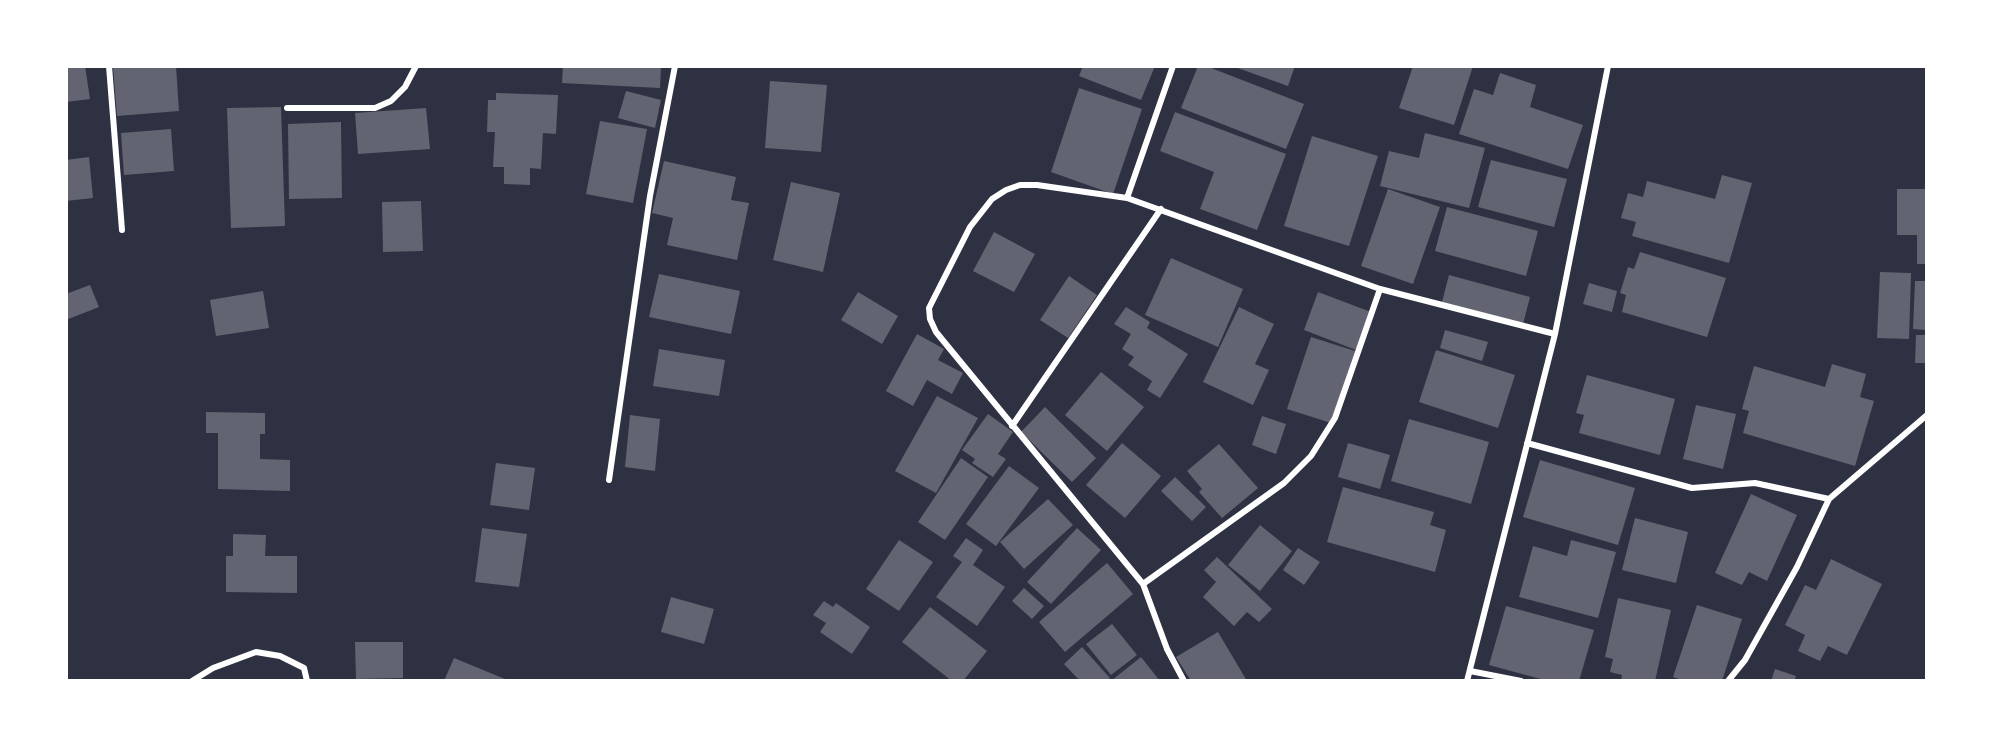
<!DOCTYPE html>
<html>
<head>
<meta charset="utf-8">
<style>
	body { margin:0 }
	#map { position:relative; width:1993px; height:747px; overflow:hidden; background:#2d3142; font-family:Ubuntu,sans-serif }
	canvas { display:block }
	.frame { position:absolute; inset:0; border:68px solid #fff; pointer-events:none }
</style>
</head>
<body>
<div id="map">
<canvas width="1993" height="747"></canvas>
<div class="frame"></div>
</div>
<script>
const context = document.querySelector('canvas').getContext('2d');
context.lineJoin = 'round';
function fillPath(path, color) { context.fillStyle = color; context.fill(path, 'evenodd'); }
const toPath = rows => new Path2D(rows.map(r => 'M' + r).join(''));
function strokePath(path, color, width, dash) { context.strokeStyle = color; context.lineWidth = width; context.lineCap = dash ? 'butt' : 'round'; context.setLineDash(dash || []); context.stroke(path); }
fillPath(toPath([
	[66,66,85,66,90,99,66,102],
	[113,66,176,66,179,111,117,116],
	[563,66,661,66,660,88,562,83],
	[1083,66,1155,66,1141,100,1079,76],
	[1198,66,1206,66,1304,104,1286,149,1181,108],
	[1232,66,1295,66,1288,86],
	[1413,66,1473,66,1454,125,1399,108],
	[1500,73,1536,85,1530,107,1583,125,1568,169,1459,134,1474,89,1493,95],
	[770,81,827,85,821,152,765,148],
	[1079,88,1142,109,1113,194,1051,172],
	[626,91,661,100,655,128,618,118],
	[496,93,558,95,556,134,543,133,541,169,530,168,530,185,504,184,504,167,493,167,495,132,487,132,488,100,496,100],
	[281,107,285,226,231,228,227,108],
	[426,108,430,149,358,154,355,113],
	[1175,112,1286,154,1257,230,1200,209,1214,172,1160,151],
	[600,121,647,129,633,203,586,194],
	[341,122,342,198,289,199,288,124],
	[171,129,174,171,124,175,121,133],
	[1425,133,1485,148,1469,208,1380,186,1389,151,1419,158],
	[1312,136,1378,156,1349,246,1284,226],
	[89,157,93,198,66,201,66,160],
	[1491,160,1567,179,1554,227,1478,207],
	[664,161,736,177,731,200,749,203,737,260,667,245,673,218,652,213],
	[1722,175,1752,183,1729,263,1632,236,1636,222,1621,218,1628,193,1643,197,1647,181,1715,199],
	[791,182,840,193,823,272,773,260],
	[1388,189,1440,207,1413,284,1361,266],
	[1897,189,1927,189,1927,264,1917,264,1917,235,1897,235],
	[421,201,423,251,383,252,382,202],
	[1447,207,1538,231,1526,276,1435,251],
	[994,232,1035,254,1014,292,973,271],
	[1640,252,1726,278,1707,337,1622,312,1626,295,1620,293,1628,267,1634,269],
	[1171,258,1243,289,1218,347,1145,315],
	[1880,272,1911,273,1909,339,1877,338],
	[659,274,740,291,731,334,649,317],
	[1449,275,1530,297,1523,324,1442,302],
	[1069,276,1097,295,1068,338,1040,320],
	[1915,281,1927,281,1927,330,1913,329],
	[1589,283,1617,291,1612,312,1583,304],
	[90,285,99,307,66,320,66,294],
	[263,291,269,328,216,336,210,300],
	[858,292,898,316,882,344,841,320],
	[1318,292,1371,312,1356,350,1304,330],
	[1126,307,1150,322,1147,328,1188,354,1160,398,1147,390,1152,381,1128,365,1134,357,1122,349,1131,334,1114,324],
	[1239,307,1274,324,1255,364,1269,370,1253,405,1203,382],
	[1445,330,1488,342,1482,361,1440,348],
	[917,334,944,349,938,360,963,373,952,394,927,380,913,406,886,391],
	[1916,335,1927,335,1927,363,1915,363],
	[1311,337,1355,351,1331,423,1287,409],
	[659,349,725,360,719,396,653,386],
	[1436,350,1515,375,1498,428,1419,402],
	[1832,364,1866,374,1860,397,1874,401,1855,466,1743,433,1749,411,1742,409,1754,366,1825,387],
	[1101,372,1144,407,1107,451,1065,415],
	[1587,375,1675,399,1660,455,1579,433,1584,415,1576,413],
	[937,396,978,418,936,493,895,471],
	[1696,405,1736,414,1723,469,1683,459],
	[1045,407,1096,458,1072,482,1021,432],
	[206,412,265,413,265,434,260,434,260,459,290,460,290,491,218,489,218,433,206,433],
	[988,414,1013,432,998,454,1006,459,993,477,972,463,975,459,962,450],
	[630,415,660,419,655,471,625,467],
	[1262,416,1286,424,1276,454,1252,445],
	[1409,419,1489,442,1471,504,1391,481],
	[1122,443,1161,476,1125,518,1086,485],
	[1348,443,1390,455,1380,489,1338,477],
	[1219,444,1258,488,1222,518,1199,492,1202,489,1187,471],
	[961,458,988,477,945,540,918,522],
	[1540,460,1635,488,1618,545,1523,517],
	[496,463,535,468,529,510,490,505],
	[1009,466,1039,488,996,546,966,524],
	[1175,477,1206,507,1192,521,1161,491],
	[1343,487,1434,512,1430,525,1446,530,1435,572,1327,542],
	[1751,494,1797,515,1767,581,1749,572,1742,585,1715,573],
	[1048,499,1073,525,1024,569,1000,542],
	[1635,518,1688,532,1676,583,1622,570],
	[1260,525,1292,551,1260,591,1228,565],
	[482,528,527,534,519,587,475,582],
	[1077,528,1101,550,1051,604,1027,582],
	[233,534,266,535,265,556,297,556,297,593,226,592,226,556,233,556],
	[966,538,983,550,973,565,1005,587,977,626,936,597,962,562,953,556],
	[899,540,933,562,899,611,866,589],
	[1571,540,1616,552,1598,618,1519,597,1533,546,1567,556],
	[1298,548,1320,562,1304,585,1283,570],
	[1217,557,1272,609,1259,622,1247,612,1234,626,1203,597,1216,582,1204,570],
	[1831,559,1882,584,1847,655,1828,646,1820,661,1798,651,1805,635,1785,625,1805,585,1816,590],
	[1107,563,1133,594,1065,652,1039,622],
	[1024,588,1044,606,1032,619,1012,601],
	[671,597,714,609,704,644,661,632],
	[1618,598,1671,610,1655,681,1621,681,1622,675,1610,672,1613,659,1605,657],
	[824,601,833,607,836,603,870,627,852,654,820,632,826,623,813,615],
	[1697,605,1742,619,1722,681,1685,681,1673,677],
	[1506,606,1594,630,1579,681,1548,681,1489,665],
	[930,607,987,651,963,681,952,681,902,642],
	[1112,624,1137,655,1111,675,1086,644],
	[1218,632,1247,681,1191,681,1176,657],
	[355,642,403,642,403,678,356,679],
	[1082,647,1110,678,1107,681,1080,681,1064,664],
	[1141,657,1160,681,1111,681],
	[454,658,505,679,504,681,444,681],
	[1775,669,1796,676,1794,681,1771,681]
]), '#626471');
strokePath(toPath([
	[109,66,122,230],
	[287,108,375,108,391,101,405,87,416,66],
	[1127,198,1173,66],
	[1012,426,1161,209],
	[1527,443,1692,488,1755,483,1829,499],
	[609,480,650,196,675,66],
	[1143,584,1284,483,1311,456,1335,418,1380,289],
	[1470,671,1521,681],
	[192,681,213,668,256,652,280,656,304,668,307,681],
	[1184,681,1167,649,1143,584,936,332,930,319,929,308,970,227,992,199,1006,190,1020,185,1037,185,1127,198,1380,289,1555,334],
	[1467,681,1555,334,1608,66],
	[1728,681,1745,660,1797,567,1829,499,1927,415]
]), '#fff', 6);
</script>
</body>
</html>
